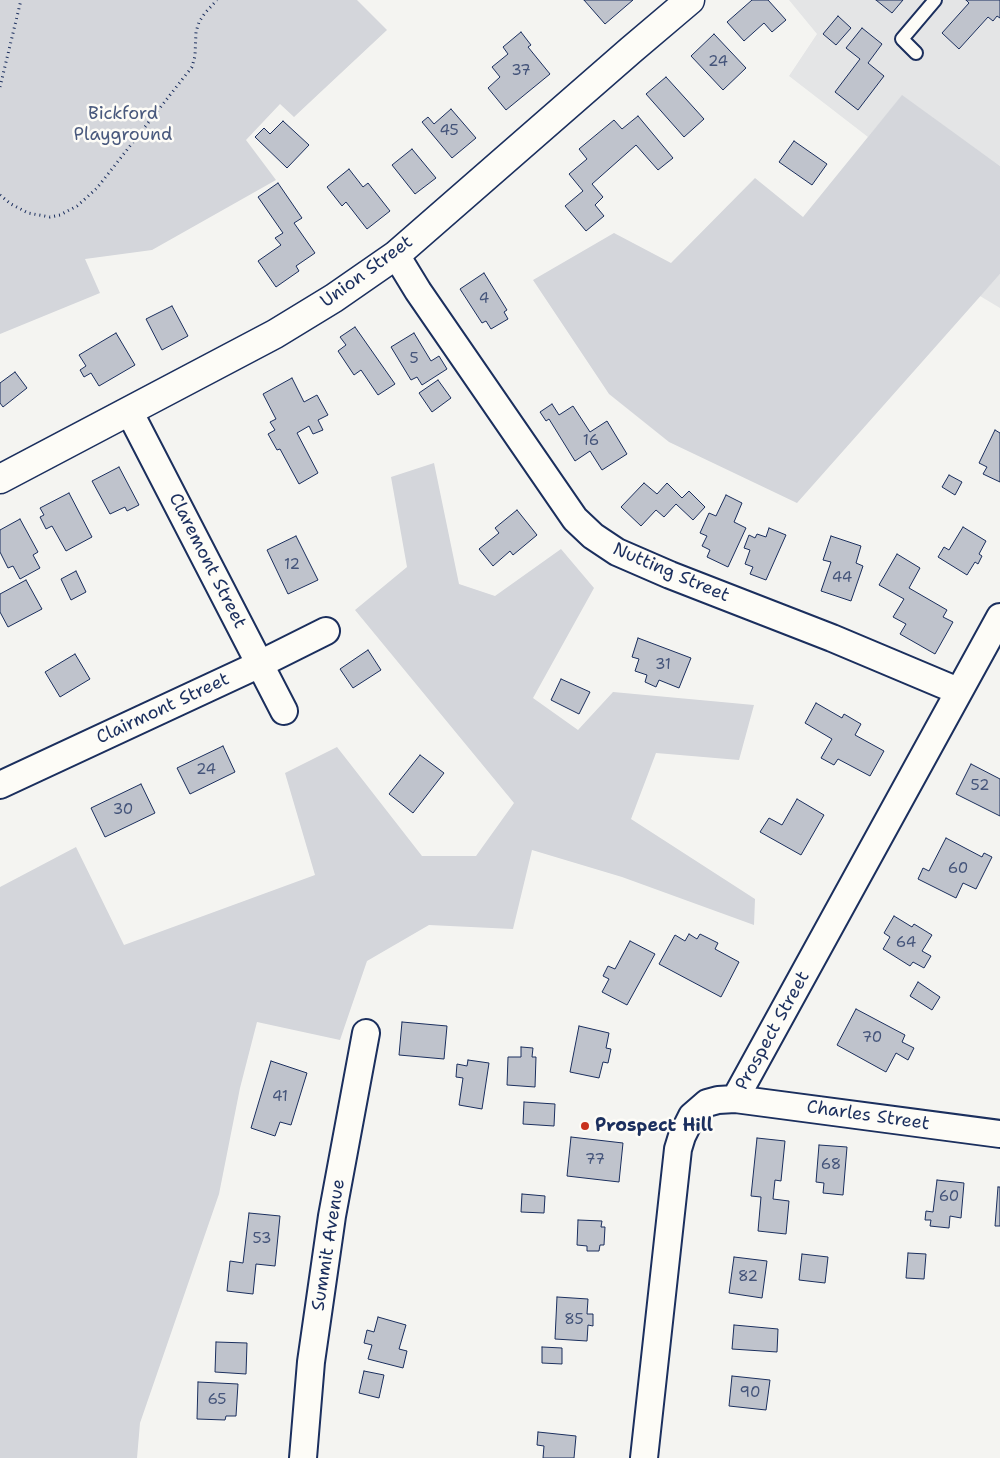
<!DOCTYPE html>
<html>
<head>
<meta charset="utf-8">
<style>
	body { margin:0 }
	canvas { display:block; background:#f4f4f1 }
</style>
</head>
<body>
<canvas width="1000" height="1458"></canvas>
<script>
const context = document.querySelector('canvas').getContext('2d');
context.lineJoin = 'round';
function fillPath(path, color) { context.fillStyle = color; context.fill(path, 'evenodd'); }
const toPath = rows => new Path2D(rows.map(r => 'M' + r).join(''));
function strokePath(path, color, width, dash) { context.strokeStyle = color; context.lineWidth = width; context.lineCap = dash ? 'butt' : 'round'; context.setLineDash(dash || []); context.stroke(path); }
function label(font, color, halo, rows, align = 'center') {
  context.font = font + ' "Shantell Sans",sans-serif'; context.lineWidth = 5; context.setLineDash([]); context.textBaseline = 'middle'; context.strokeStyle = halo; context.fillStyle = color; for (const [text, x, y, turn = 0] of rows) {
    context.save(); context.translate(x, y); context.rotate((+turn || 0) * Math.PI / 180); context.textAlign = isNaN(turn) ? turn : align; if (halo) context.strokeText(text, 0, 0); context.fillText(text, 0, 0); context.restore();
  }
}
fillPath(toPath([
	[789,0,1000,0,1000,166,902,96,868,137,789,76,817,34],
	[1000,274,1000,308,980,296]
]), '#e4e5e6');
fillPath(toPath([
	[0,0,357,0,387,30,294,117,280,104,246,140,276,180,152,250,85,259,100,293,0,334],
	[902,95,1000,166,1000,274,797,503,669,442,609,394,533,280,614,233,671,263,755,178,803,217],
	[434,463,459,584,495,596,561,549,594,588,533,698,578,730,613,692,754,705,739,760,656,753,631,819,755,899,754,925,622,877,532,850,513,929,429,925,367,961,340,1040,257,1022,240,1088,219,1194,140,1423,137,1458,0,1458,0,887,76,847,124,945,315,875,285,773,337,747,422,856,476,856,514,803,355,610,407,567,391,477]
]), '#d4d6db');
const building = toPath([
	[584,0,633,0,605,24,584,0],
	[752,0,768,0,786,20,772,32,764,23,744,41,727,22,752,0],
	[876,0,903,0,892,13,876,0],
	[966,0,1000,0,1000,18,997,16,993,21,988,17,959,49,942,33,969,3,966,0],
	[838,16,851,28,836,45,823,34,838,16],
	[862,28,882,44,868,63,884,76,858,110,835,92,860,59,846,48,862,28],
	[521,32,531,45,528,47,550,74,506,110,488,88,500,77,492,67,508,54,503,47,521,32],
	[714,34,746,68,723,90,691,56,714,34],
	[666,77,704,119,684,137,646,94,666,77],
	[451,109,476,138,452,158,422,122,428,117,434,124,451,109],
	[638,116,673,158,658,170,636,145,592,184,603,197,595,205,604,216,586,231,565,206,583,191,569,174,587,159,579,149,614,120,622,129,638,116],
	[283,121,309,145,287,168,255,137,264,128,270,134,283,121],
	[794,141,827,164,812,185,779,162,794,141],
	[412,149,436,178,415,194,392,165,412,149],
	[349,169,363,187,368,183,390,211,367,229,346,202,342,206,327,187,349,169],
	[278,183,302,218,294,223,315,253,296,266,299,271,276,287,258,261,281,245,275,238,283,233,258,197,278,183],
	[484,273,507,310,504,312,508,319,491,329,486,321,482,323,460,289,484,273],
	[172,306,188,336,162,350,146,319,172,306],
	[355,327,395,384,378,395,361,370,354,375,338,351,346,345,340,337,355,327],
	[116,333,135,365,99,386,91,373,84,377,80,370,86,366,79,355,116,333],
	[414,333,431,361,439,356,447,369,422,385,417,377,411,380,391,347,414,333],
	[15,372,27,388,3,407,0,403,0,383,15,372],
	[292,378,304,402,317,395,328,415,318,420,323,430,313,434,309,426,297,433,318,473,299,484,280,449,277,450,268,434,275,430,270,422,276,419,263,394,292,378],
	[438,380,451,398,432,412,419,393,438,380],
	[552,404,559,415,573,406,590,432,607,421,627,454,602,470,590,451,575,461,549,419,546,421,540,412,552,404],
	[995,430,1000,433,1000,482,983,474,987,467,979,463,995,430],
	[119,467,139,505,127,511,125,507,110,514,92,481,119,467],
	[949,475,962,482,955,495,942,487,949,475],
	[644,483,657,494,667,483,682,498,689,491,705,507,693,520,676,504,664,517,656,510,641,526,621,507,644,483],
	[69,493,92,537,66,551,52,526,46,529,40,517,44,515,40,508,69,493],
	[726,495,742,503,734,522,746,528,728,567,707,557,710,550,702,546,707,536,700,533,709,513,716,516,726,495],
	[517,510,537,535,513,555,510,551,493,566,479,549,499,533,495,528,517,510],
	[20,519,38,552,33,555,40,568,20,579,13,566,8,568,0,552,0,530,20,519],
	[963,527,986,541,979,554,982,556,978,564,975,562,967,575,938,557,944,547,949,550,963,527],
	[769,528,786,535,766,580,750,574,753,567,745,564,750,550,744,548,749,535,755,538,757,534,766,537,769,528],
	[296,536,318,580,288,594,267,550,296,536],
	[831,536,861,546,856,563,863,566,851,601,821,591,831,562,823,560,831,536],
	[897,554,920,568,909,588,947,610,943,617,953,622,935,654,900,634,906,624,893,617,904,599,879,585,897,554],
	[76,571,86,592,71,600,61,579,76,571],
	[26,580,42,609,8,627,0,612,0,594,26,580],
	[638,638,691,658,679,688,659,680,656,687,645,682,647,675,635,671,639,659,632,657,638,638],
	[368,650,381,670,353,688,340,669,368,650],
	[75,654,90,679,60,697,45,672,75,654],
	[561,679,590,692,579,714,551,700,561,679],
	[816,703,842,718,844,714,861,724,855,735,884,751,870,776,838,759,834,765,821,758,832,739,805,723,816,703],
	[223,746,235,772,190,794,177,768,223,746],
	[420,755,444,773,413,813,389,794,420,755],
	[971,764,1000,779,1000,816,956,794,971,764],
	[141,784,155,813,105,837,91,808,141,784],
	[797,799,824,815,801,855,760,832,769,818,782,825,797,799],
	[946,838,982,857,984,853,992,857,976,889,963,883,956,898,918,879,923,868,929,871,946,838],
	[894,916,912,927,914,924,932,935,922,951,931,956,924,968,913,962,910,966,883,949,890,937,884,933,894,916],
	[689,934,697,939,700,934,718,943,715,949,739,962,721,997,659,964,675,935,685,941,689,934],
	[630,941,655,954,627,1005,602,992,609,979,603,976,608,966,615,969,630,941],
	[918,982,940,997,932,1010,910,996,918,982],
	[856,1009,905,1035,902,1042,914,1048,908,1060,896,1053,886,1072,837,1045,856,1009],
	[402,1022,447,1026,444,1059,399,1055,402,1022],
	[579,1026,609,1033,606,1048,611,1049,608,1063,603,1062,599,1078,570,1072,579,1026],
	[521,1047,533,1048,532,1057,536,1057,535,1087,507,1085,508,1057,521,1057,521,1047],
	[468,1060,489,1063,482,1109,459,1105,463,1078,456,1077,457,1064,467,1066,468,1060],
	[271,1061,307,1073,291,1125,280,1122,275,1136,251,1128,271,1061],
	[524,1102,555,1104,554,1126,523,1124,524,1102],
	[571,1137,623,1143,619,1182,567,1176,571,1137],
	[757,1138,785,1141,781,1181,775,1180,773,1199,789,1201,786,1234,758,1231,761,1197,751,1196,757,1138],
	[819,1145,847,1147,843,1195,823,1193,824,1183,816,1182,819,1145],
	[937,1180,964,1183,961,1218,950,1216,949,1228,930,1226,931,1220,925,1220,926,1211,933,1212,937,1180],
	[998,1187,1000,1187,1000,1226,995,1226,998,1187],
	[522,1194,545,1196,544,1213,521,1212,522,1194],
	[249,1213,280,1216,275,1266,256,1264,253,1294,227,1291,230,1261,243,1263,249,1213],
	[578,1220,602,1221,601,1227,605,1227,604,1245,600,1245,599,1251,587,1251,587,1246,577,1245,578,1220],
	[908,1253,926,1254,924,1279,906,1278,908,1253],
	[802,1254,828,1257,825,1283,799,1280,802,1254],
	[734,1257,767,1261,762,1298,729,1293,734,1257],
	[557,1297,588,1299,587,1314,593,1314,593,1326,588,1325,587,1341,555,1339,557,1297],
	[378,1317,406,1325,399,1349,407,1351,403,1368,368,1359,372,1345,364,1343,367,1330,374,1332,378,1317],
	[734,1325,778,1329,777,1352,732,1349,734,1325],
	[216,1342,247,1343,246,1374,215,1372,216,1342],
	[542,1347,562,1348,562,1364,542,1363,542,1347],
	[364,1371,384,1375,379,1398,359,1393,364,1371],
	[732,1376,770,1380,766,1410,729,1406,732,1376],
	[198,1382,238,1384,236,1416,226,1416,225,1420,197,1419,198,1382],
	[538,1432,576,1436,574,1458,543,1458,544,1446,537,1445,538,1432]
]);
fillPath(building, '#bfc3cc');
strokePath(building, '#1b2f5e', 1);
const service = toPath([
	[916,53,902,39,935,0]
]);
const minor = toPath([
	[396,255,418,291,575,519,593,536,617,552,670,575,832,638,958,691],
	[129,411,284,711],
	[0,785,260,664,326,631],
	[735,1099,1000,1134],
	[303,1458,311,1362,332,1216,366,1033],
	[644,1458,678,1149,682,1136,692,1116,707,1103,718,1100,735,1099,1000,617]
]);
const tertiary = toPath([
	[0,479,275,334,334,298,396,255,631,50,690,0]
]);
strokePath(service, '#1b2f5e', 16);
strokePath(minor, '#1b2f5e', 30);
strokePath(tertiary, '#1b2f5e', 31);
strokePath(toPath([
	[0,87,21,0],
	[0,195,11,204,28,213,50,217,60,215,77,206,86,198,97,188,192,67,195,56,196,32,199,22,205,13,217,0]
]), '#1b2f5e', 3, [1, 4]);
strokePath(service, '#fdfcf7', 12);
strokePath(minor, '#fdfcf7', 26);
strokePath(tertiary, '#fdfcf7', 28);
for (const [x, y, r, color] of [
	[585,1126,5,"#c8321e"]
]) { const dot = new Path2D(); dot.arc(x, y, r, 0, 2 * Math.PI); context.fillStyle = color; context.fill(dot); strokePath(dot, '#fdfcf7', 2); }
label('15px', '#44547a', null, [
	["24",718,62],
	["37",521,71],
	["45",449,131],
	["4",484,299],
	["5",414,359],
	["16",591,441],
	["12",292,565],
	["44",842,578],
	["31",663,665],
	["24",206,770],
	["52",980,786],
	["30",123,810],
	["60",958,869],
	["64",906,943],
	["70",872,1038],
	["41",280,1097],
	["77",595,1160],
	["68",831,1165],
	["60",949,1197],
	["53",262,1239],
	["82",748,1277],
	["85",574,1320],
	["90",750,1393],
	["65",217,1400]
]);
label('18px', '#49597d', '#fdfcf7', [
	["Bickford",123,114],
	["Playground",123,135]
]);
label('18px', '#1b2f5e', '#fdfcf7', [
	["Union Street",367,272,-36],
	["Claremont Street",207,561,63],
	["Nutting Street",671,573,23],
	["Clairmont Street",163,709,-25],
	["Prospect Street",773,1031,-61],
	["Charles Street",868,1116,8],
	["Summit Avenue",329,1245,-81]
]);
label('bold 18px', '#1b2f5e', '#fdfcf7', [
	["Prospect Hill",595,1126]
], 'left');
</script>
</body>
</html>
